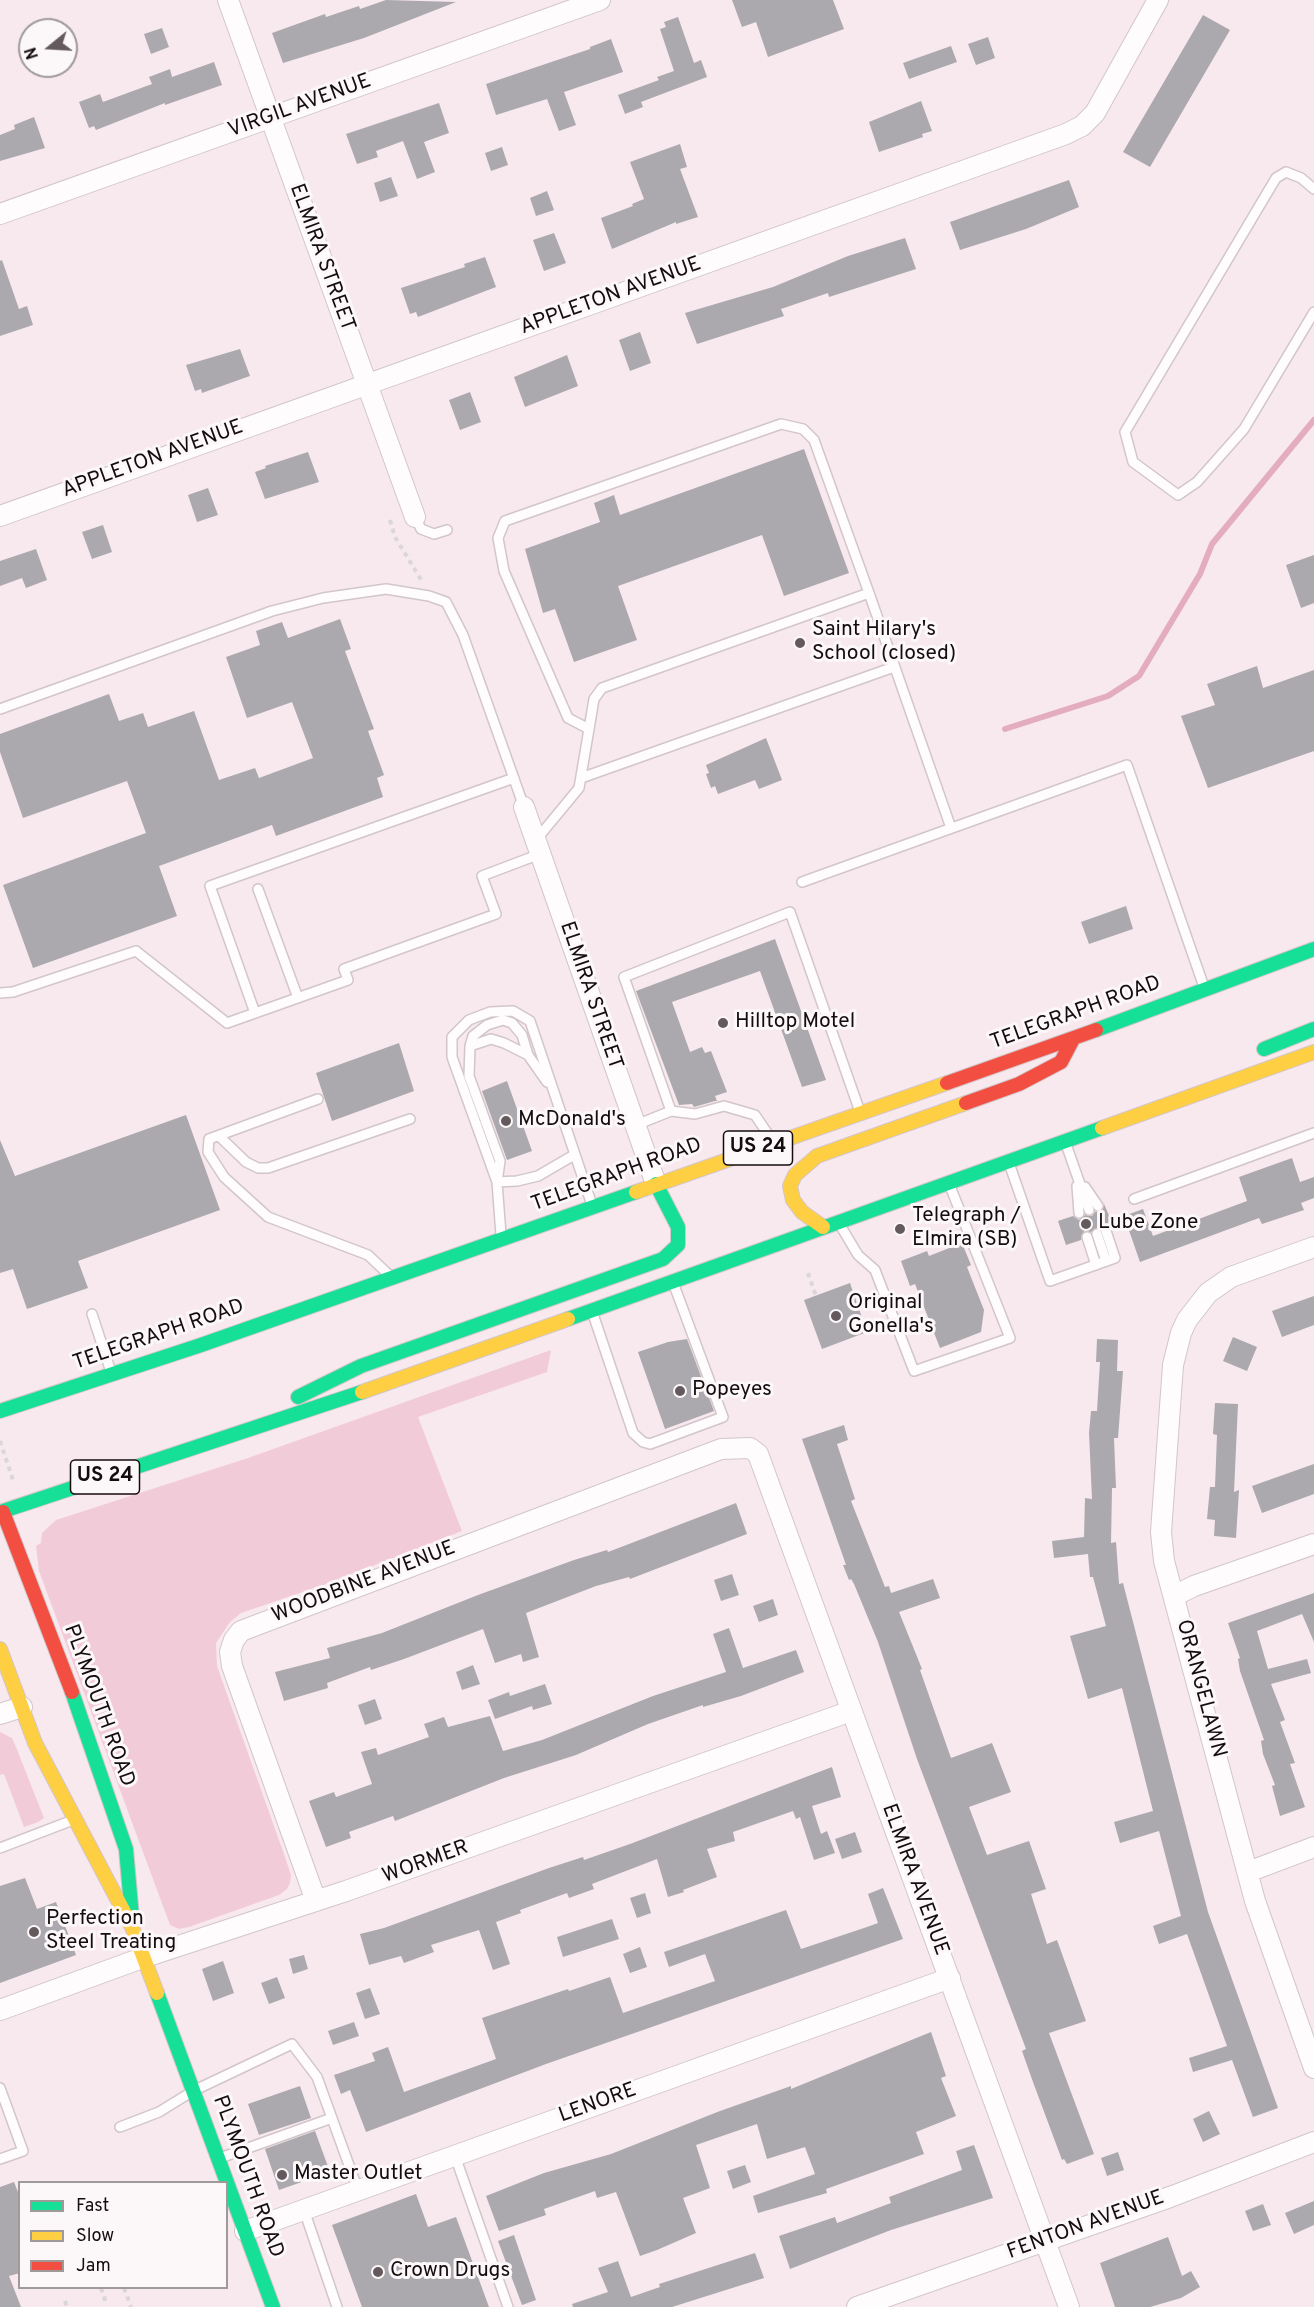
<!DOCTYPE html>
<html>
<head>
<meta charset="utf-8">
<style>
	body { margin:0 }
	#map { position:relative; width:1314px; height:2307px; overflow:hidden; background:#f8e9ee; font-family:Overpass,sans-serif }
	canvas { display:block }
	.legend { position:absolute; left:18px; top:2181px; width:210px; height:108px; box-sizing:border-box; background:#fcf7f8; border:2px solid #9f999a; margin:0; padding:8px 10px; list-style:none; font-size:18px; color:#140c0e }
	.legend li { display:flex; align-items:center; gap:12px; height:30px }
	.legend b { width:30px; border:2px solid #9f999a }
	.north { position:absolute; left:18px; top:18px; width:60px; height:60px; box-sizing:border-box; background:#fcf7f8; border:2px solid #9f999a; border-radius:50%; rotate:252deg; font-size:16px; font-weight:700; line-height:24px; text-align:center; color:#140c0e }
	.north::after { content:''; display:block; margin:auto; width:21px; height:27px; background:#64595c; clip-path:polygon(50% 0,100% 100%,50% 72%,0 100%) }
</style>
</head>
<body>
<div id="map">
<canvas width="1314" height="2307"></canvas>
<ul class="legend">
<li><b style="height:8px;background:#16e098"></b>Fast</li>
<li><b style="height:8px;background:#ffcf43"></b>Slow</li>
<li><b style="height:8px;background:#f24e42"></b>Jam</li>
</ul>
<div class="north">N</div>
</div>
<script>
const context = document.querySelector('canvas').getContext('2d');
context.lineJoin = 'round';
function fillPath(path, color) { context.fillStyle = color; context.fill(path, 'evenodd'); }
const toPath = rows => new Path2D(rows.map(r => 'M' + r).join(''));
function strokePath(path, color, width, dash) { context.strokeStyle = color; context.lineWidth = width; context.lineCap = dash ? 'butt' : 'round'; context.setLineDash(dash || []); context.stroke(path); }
function label(font, color, halo, rows, align = 'center') {
  context.font = font + ' Overpass,sans-serif'; context.lineWidth = 6; context.setLineDash([]); context.textBaseline = 'middle'; context.strokeStyle = halo; context.fillStyle = color; for (const [text, x, y, turn = 0] of rows) {
    context.save(); context.translate(x, y); context.rotate((+turn || 0) * Math.PI / 180); context.textAlign = isNaN(turn) ? turn : align; if (halo) context.strokeText(text, 0, 0); context.fillText(text, 0, 0); context.restore();
  }
}
fillPath(toPath([
	[551,1350,547,1372,418,1417,462,1531,332,1582,241,1613,230,1622,216,1643,217,1666,285,1857,291,1875,290,1883,287,1889,279,1895,189,1927,179,1929,170,1925,39,1571,36,1546,41,1543,42,1533,56,1520,248,1458],
	[0,1732,12,1738,16,1747,44,1818,38,1822,24,1827,4,1774,0,1775]
]), '#f2cbd8');
strokePath(toPath([
	[1005,729,1108,696,1139,676,1200,574,1212,544,1314,420]
]), '#e4adbf', 6);
fillPath(toPath([
	[386,0,456,2,364,38,283,63,272,33,325,14,326,17,359,6,360,9],
	[732,0,833,0,844,29,768,57,756,22,742,27],
	[1203,15,1230,30,1150,167,1123,152],
	[678,17,694,63,701,60,707,77,641,102,643,107,625,114,618,95,659,80,657,77,674,71,660,29,666,27,664,22],
	[162,28,169,47,151,54,144,34],
	[988,37,995,58,976,65,968,44],
	[611,39,623,72,564,92,576,125,559,131,547,99,496,115,486,84,590,49,590,47],
	[951,46,957,62,909,79,903,63],
	[214,62,222,85,165,105,165,103,96,130,94,126,89,128,79,102,100,94,103,102,152,84,149,77,170,69,172,77],
	[921,101,932,131,922,134,923,137,879,152,869,122],
	[439,103,449,133,424,142,435,172,417,179,403,141,376,151,378,157,357,164,346,134],
	[34,117,45,148,0,161,0,135,15,129,14,125],
	[680,144,687,167,680,169,698,217,676,224,676,222,612,249,601,218,633,206,632,204,644,199,630,162],
	[502,147,508,165,491,171,485,153],
	[391,177,398,196,380,202,374,183],
	[1069,180,1079,207,1026,229,960,250,950,222],
	[547,191,554,210,536,216,530,198],
	[554,233,566,263,544,271,533,240],
	[905,238,916,269,829,297,828,293,781,309,784,316,697,344,685,313,773,287,848,256],
	[485,257,496,287,418,317,416,312,410,314,401,288,465,267,464,264],
	[2,260,19,309,27,306,33,325,0,336,0,261],
	[640,332,651,363,630,371,619,340],
	[240,349,250,376,202,393,201,389,195,391,186,365],
	[567,355,578,386,525,407,514,377],
	[470,392,481,422,460,430,449,400],
	[804,449,849,573,784,596,762,535,618,586,637,640,574,662,555,609,543,613,525,549,600,522,594,503,614,495,620,515],
	[308,452,319,482,265,499,255,472,266,468,265,466],
	[208,488,218,515,197,522,188,495],
	[103,525,112,552,92,559,82,532],
	[36,549,47,580,26,588,22,578,0,586,0,561],
	[1314,555,1314,603,1301,608,1286,565],
	[340,619,351,649,345,651,374,729,368,731,384,775,377,778,383,797,276,836,272,825,159,866,177,916,33,968,3,885,146,833,127,781,23,818,0,752,0,734,109,694,119,721,143,713,148,727,194,711,219,780,255,768,259,778,313,758,292,702,247,718,226,657,260,645,256,631,282,622,288,638],
	[1257,666,1263,688,1314,670,1314,751,1208,788,1181,716,1215,705,1207,684],
	[766,738,782,780,759,789,755,780,718,794,715,786,711,788,706,774,709,773,706,765],
	[1126,906,1133,929,1089,944,1081,922],
	[775,939,826,1080,802,1087,760,971,672,1002,690,1052,702,1047,705,1053,711,1051,727,1092,715,1096,717,1101,715,1101,694,1107,692,1104,679,1105,636,991],
	[399,1043,414,1091,332,1121,316,1073],
	[507,1081,532,1151,507,1160,482,1091],
	[186,1115,220,1210,78,1261,88,1288,27,1309,13,1269,0,1273,0,1140,15,1176],
	[1292,1158,1300,1182,1314,1177,1314,1198,1301,1203,1304,1210,1262,1224,1259,1218,1140,1262,1124,1216,1143,1209,1153,1236,1247,1201,1239,1177],
	[1104,1204,1114,1227,1104,1224,1091,1232,1084,1231,1081,1240,1066,1245,1058,1221,1073,1216,1079,1220,1085,1215,1092,1216,1095,1212,1102,1211],
	[962,1243,971,1265,967,1267,984,1310,981,1332,940,1348,915,1284,910,1286,901,1261,927,1251,929,1256],
	[850,1283,867,1332,822,1349,804,1300],
	[1314,1296,1314,1325,1282,1337,1272,1311],
	[1233,1337,1257,1347,1247,1371,1223,1361],
	[687,1339,714,1411,665,1429,638,1352,668,1342],
	[1097,1339,1118,1340,1117,1371,1123,1371,1118,1438,1114,1438,1116,1488,1112,1488,1111,1543,1116,1542,1119,1584,1123,1583,1131,1614,1208,1912,1278,2108,1253,2117,1232,2060,1193,2072,1189,2058,1227,2046,1187,1934,1159,1944,1153,1926,1181,1916,1159,1831,1120,1843,1114,1822,1153,1811,1122,1688,1088,1699,1070,1636,1106,1626,1093,1577,1090,1577,1088,1554,1054,1558,1052,1541,1084,1537,1085,1498,1092,1499,1089,1433,1091,1411,1097,1411,1100,1362,1096,1362],
	[1215,1403,1238,1404,1234,1492,1239,1490,1236,1538,1214,1536,1215,1520,1207,1519,1210,1487,1215,1487,1217,1435,1213,1434],
	[844,1425,848,1440,837,1444,855,1499,851,1501,885,1587,889,1586,891,1593,933,1579,940,1598,899,1612,922,1669,920,1670,951,1758,992,1743,1011,1792,969,1807,987,1855,1029,1841,1046,1889,1031,1894,1047,1944,1057,1940,1086,2021,1049,2033,1094,2154,1067,2164,1064,2159,1062,2160,1033,2082,1022,2051,1026,2049,917,1759,878,1642,854,1584,851,1579,849,1580,843,1565,846,1565,802,1439],
	[1314,1464,1314,1494,1262,1513,1252,1486],
	[736,1503,747,1534,630,1579,629,1577,596,1586,526,1613,539,1657,523,1662,521,1654,495,1663,483,1629,404,1659,371,1670,370,1667,327,1683,328,1688,284,1701,275,1672,330,1658,327,1648,382,1633,478,1595,574,1560,607,1550,608,1552],
	[732,1574,739,1595,721,1601,714,1580],
	[1314,1593,1314,1642,1302,1614,1257,1631,1268,1669,1307,1659,1311,1673,1271,1684,1285,1720,1280,1722,1295,1763,1290,1764,1305,1807,1280,1816,1272,1786,1275,1785,1263,1754,1261,1741,1264,1740,1240,1671,1238,1659,1240,1658,1228,1623],
	[773,1599,778,1615,759,1622,753,1606],
	[729,1628,743,1668,796,1650,804,1672,741,1696,703,1707,703,1705,648,1724,576,1755,504,1778,395,1821,393,1816,349,1832,351,1838,326,1847,309,1801,334,1792,336,1797,372,1784,361,1752,376,1748,378,1755,429,1737,424,1724,444,1717,448,1727,490,1716,503,1751,542,1740,653,1696,726,1672,713,1634],
	[473,1665,480,1684,462,1690,456,1672],
	[545,1684,552,1704,533,1710,532,1706,495,1719,488,1700,509,1692,510,1696],
	[375,1699,382,1719,365,1725,358,1705],
	[832,1767,841,1797,812,1806,821,1834,827,1831,835,1853,814,1860,800,1817,796,1819,793,1811,733,1832,735,1841,707,1849,717,1877,683,1890,684,1892,668,1897,657,1859,592,1884,594,1889,569,1898,567,1893,520,1910,521,1913,496,1922,510,1964,493,1970,479,1930,431,1945,434,1952,404,1963,401,1956,369,1965,360,1934,384,1928,549,1868,583,1857,584,1860,630,1844],
	[855,1832,862,1852,842,1859,835,1839],
	[25,1878,37,1909,56,1902,76,1955,0,1983,0,1886],
	[883,1888,903,1939,546,2064,366,2132,350,2090,341,2094,334,2075,375,2061,372,2053,388,2047,404,2092,496,2059,482,2018,568,1989,569,1991,610,1977,623,2013,715,1981,705,1954,669,1967,664,1952,786,1910,801,1949,867,1927,878,1923,868,1894],
	[645,1893,651,1913,637,1918,630,1898],
	[612,1919,619,1939,563,1957,557,1937],
	[640,1947,647,1967,630,1973,623,1954],
	[304,1955,308,1969,293,1974,289,1959],
	[223,1961,234,1993,213,2001,202,1969],
	[277,1977,285,1998,269,2004,261,1983],
	[370,1988,380,2014,365,2019,356,1993],
	[354,2022,359,2036,333,2045,328,2031],
	[931,2032,946,2076,941,2078,956,2116,916,2132,924,2154,826,2189,827,2193,758,2213,753,2196,815,2174,805,2147,767,2159,757,2124,696,2145,710,2188,683,2198,696,2233,657,2250,640,2256,616,2192,597,2198,595,2191,544,2209,546,2215,499,2231,486,2196,544,2173,611,2154,720,2111,791,2086,791,2089],
	[300,2086,311,2118,259,2135,248,2104],
	[1209,2111,1220,2134,1203,2142,1193,2119],
	[315,2131,330,2172,279,2190,265,2149],
	[974,2145,993,2198,891,2230,790,2269,779,2236,835,2217,837,2223,891,2203,889,2197,962,2170,956,2151],
	[1118,2152,1124,2170,1107,2176,1101,2158],
	[745,2165,751,2182,733,2189,727,2171],
	[14,2182,20,2197,20,2273,9,2276,21,2307,0,2307,0,2187],
	[416,2194,428,2227,456,2217,489,2307,362,2307,332,2225],
	[1314,2201,1314,2225,1294,2234,1285,2213],
	[1263,2204,1271,2225,1253,2231,1245,2211],
	[514,2235,536,2300,522,2305,498,2241],
	[1168,2237,1182,2276,1191,2271,1200,2287,1181,2298,1150,2307,1115,2307,1100,2263],
	[755,2253,764,2278,672,2307,573,2307,572,2304,608,2292,598,2268,618,2261,631,2297,660,2287,659,2284]
]), '#aba9ad');
const lane = toPath([
	[1314,189,1301,178,1286,172,1276,178,1125,432,1133,462,1178,495,1197,482,1244,429,1314,312],
	[415,517,421,529,434,534,447,530],
	[869,593,951,828],
	[0,709,272,611,323,598,386,589,429,596,446,602,463,635,524,807],
	[581,778,894,667],
	[536,840,579,788,589,729,594,699,602,688,869,593,814,440,803,429,781,424,505,521,498,538,504,571,568,718,589,729],
	[802,882,1127,765,1204,987],
	[258,889,298,998],
	[0,993,13,992,136,951,227,1023,348,980,344,969,496,914,482,876,540,854],
	[255,1013,210,886,514,778],
	[470,1046,473,1036,487,1025,503,1020,512,1023,522,1035,528,1055],
	[547,1082,528,1055,504,1043,491,1039,470,1046,469,1076,500,1161,497,1182,517,1181,538,1176,574,1155],
	[318,1099,209,1139,208,1152,224,1177,268,1217,368,1255,388,1274],
	[671,1111,624,977,790,912,859,1109],
	[636,1125,671,1111,695,1114,724,1106,755,1115,772,1140],
	[219,1136,246,1162,258,1168,268,1168,410,1119],
	[1066,1144,1089,1210],
	[1010,1166,1050,1281,1115,1258,1106,1231],
	[1077,1186,1079,1213],
	[1085,1187,1098,1206],
	[1134,1199,1314,1133],
	[840,1225,858,1255,875,1270,914,1371,1010,1338,950,1186],
	[1097,1234,1106,1261],
	[501,1235,497,1182,452,1057,452,1037,469,1020,490,1012,513,1011,530,1021,591,1202],
	[1087,1237,1096,1265],
	[92,1314,111,1372],
	[593,1314,633,1433,643,1442,650,1444,723,1417,674,1285],
	[0,1848,73,1820],
	[0,2088,23,2151,0,2159],
	[120,2127,159,2112,193,2091,292,2044,317,2077,358,2190],
	[455,2156,508,2307],
	[220,2158,332,2118],
	[304,2210,337,2307]
]);
const street = toPath([
	[228,0,415,517],
	[0,214,600,0],
	[0,516,1066,134,1082,126,1095,113,1158,0],
	[524,807,656,1184],
	[1314,1247,1231,1277,1208,1293,1187,1320,1181,1333,1173,1365,1161,1532,1164,1561,1255,1901,1314,2068],
	[1174,1596,1194,1586,1314,1544],
	[0,1714,22,1707],
	[1248,1872,1314,1847],
	[316,1901,232,1666,230,1652,234,1640,241,1631,721,1449,750,1448,758,1454,1069,2307],
	[0,2010,142,1958,346,1891,851,1711],
	[245,2231,950,1978],
	[857,2307,1170,2197,1314,2142]
]);
const fast = toPath([
	[1096,1030,1314,949],
	[1264,1049,1314,1029],
	[568,1319,1102,1128],
	[298,1397,361,1366,663,1259,678,1245,678,1227,656,1184],
	[0,1411,201,1345,636,1192],
	[0,1512,362,1392],
	[72,1692,126,1849,132,1917],
	[157,1993,273,2307]
]);
const slow = toPath([
	[1102,1128,1314,1052],
	[636,1192,947,1083],
	[823,1227,802,1212,793,1200,790,1186,795,1175,817,1156,966,1103],
	[362,1392,568,1319],
	[0,1649,35,1743,132,1927,157,1993]
]);
const jam = toPath([
	[947,1083,1096,1030],
	[966,1103,1019,1084,1061,1062,1072,1041],
	[3,1512,72,1692]
]);
strokePath(lane, '#d2c6ca', 12);
strokePath(street, '#d2c6ca', 22);
strokePath(fast, '#d2c6ca', 16);
strokePath(slow, '#d2c6ca', 16);
strokePath(jam, '#d2c6ca', 16);
strokePath(toPath([
	[390,520,395,537,423,583],
	[808,1273,816,1296],
	[0,1441,14,1483],
	[101,2288,106,2303],
	[124,2288,131,2307],
	[65,2301,67,2307]
]), '#dbd6d8', 4, [4.5, 4.5]);
strokePath(lane, '#fefcfc', 9);
strokePath(street, '#fefcfc', 20);
strokePath(fast, '#16e098', 14);
strokePath(slow, '#ffcf43', 14);
strokePath(jam, '#f24e42', 14);
for (const [x, y, r, color] of [
	[800,643,6,"#64595c"],
	[723,1023,6,"#64595c"],
	[506,1121,6,"#64595c"],
	[1086,1224,6,"#64595c"],
	[900,1229,6,"#64595c"],
	[836,1316,6,"#64595c"],
	[680,1391,6,"#64595c"],
	[34,1932,6,"#64595c"],
	[282,2175,6,"#64595c"],
	[378,2272,6,"#64595c"]
]) { const dot = new Path2D(); dot.arc(x, y, r, 0, 2 * Math.PI); context.fillStyle = color; context.fill(dot); strokePath(dot, '#fcf7f8', 2); }
for (const [x, y, w] of [
	[758,1148,69],
	[105,1477,69]
]) { const box = new Path2D(); box.roundRect(x - w / 2, y - 17, w, 34, 4.5); context.fillStyle = '#fcf7f8'; context.fill(box); strokePath(box, '#140c0e', 1.5); }
label('bold 20px', '#140c0e', null, [
	["US 24",758,1148],
	["US 24",105,1477]
]);
label('21px', '#140c0e', '#fcf7f8', [
	["VIRGIL AVENUE",300,107,-20],
	["ELMIRA STREET",321,258,70],
	["APPLETON AVENUE",611,297,-20],
	["APPLETON AVENUE",153,460,-20],
	["ELMIRA STREET",590,996,71],
	["TELEGRAPH ROAD",1076,1014,-20],
	["TELEGRAPH ROAD",617,1176,-20],
	["TELEGRAPH ROAD",159,1336,-19],
	["WOODBINE AVENUE",364,1583,-21],
	["ORANGELAWN",1200,1689,75],
	["PLYMOUTH ROAD",98,1706,70],
	["WORMER",426,1863,-20],
	["ELMIRA AVENUE",914,1880,70],
	["LENORE",598,2104,-20],
	["PLYMOUTH ROAD",247,2177,70],
	["FENTON AVENUE",1086,2226,-20]
]);
label('21px', '#140c0e', '#fcf7f8', [
	["Saint Hilary's",812,631],
	["School (closed)",812,655],
	["Hilltop Motel",735,1023],
	["McDonald's",518,1121],
	["Telegraph /",912,1217],
	["Elmira (SB)",912,1241],
	["Lube Zone",1098,1224],
	["Original",848,1304],
	["Gonella's",848,1328],
	["Popeyes",692,1391],
	["Perfection",46,1920],
	["Steel Treating",46,1944],
	["Master Outlet",294,2175],
	["Crown Drugs",390,2272]
], 'left');
</script>
</body>
</html>
